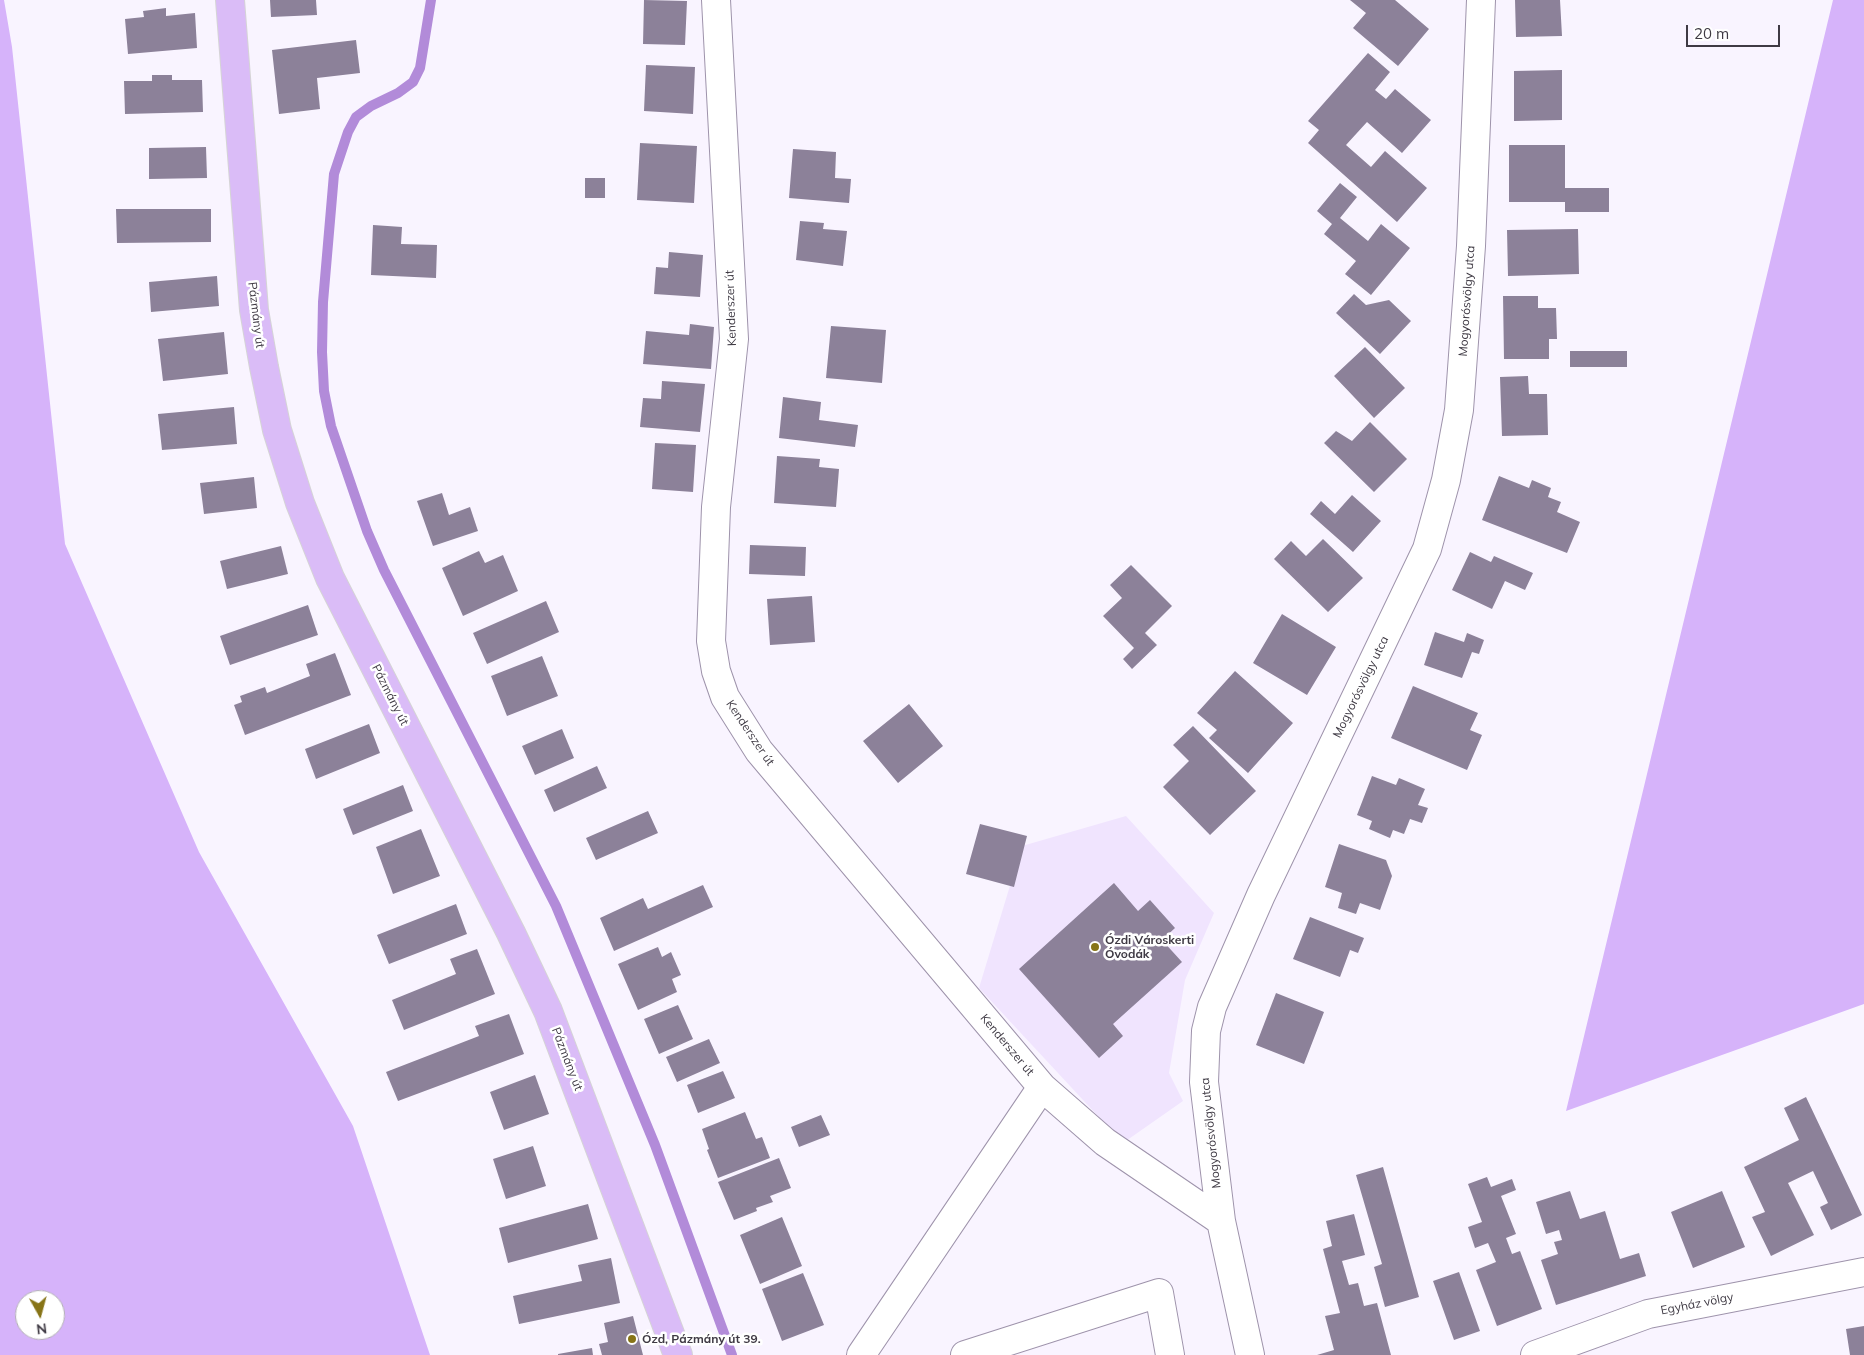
<!DOCTYPE html>
<html>
<head>
<meta charset="utf-8">
<style>
	body { margin:0 }
	#map { position:relative; width:1864px; height:1355px; overflow:hidden; background:#f9f4ff; font-family:Mulish,sans-serif }
	canvas { display:block }
	.north { position:absolute; left:15px; top:1290px; width:50px; height:50px; box-sizing:border-box; background:#fff; border:1px solid #b2b0b4; border-radius:50%; rotate:173deg; font-size:14px; font-weight:700; line-height:20px; text-align:center; color:#3f3a44 }
	.north::after { content:''; display:block; margin:auto; width:18px; height:22px; background:#877417; clip-path:polygon(50% 0,100% 100%,50% 72%,0 100%) }
	.scale { position:absolute; left:1686px; top:25px; width:94px; height:22px; box-sizing:border-box; border:2px solid #3f3a44; border-top:0; padding-left:6px; font-size:15px; line-height:18px; white-space:nowrap; color:#3f3a44; -webkit-text-stroke:4px #fff; paint-order:stroke }
</style>
</head>
<body>
<div id="map">
<canvas width="1864" height="1355"></canvas>
<div class="north">N</div>
<div class="scale">20 m</div>
</div>
<script>
const context = document.querySelector('canvas').getContext('2d');
context.lineJoin = 'round';
function fillPath(path, color) { context.fillStyle = color; context.fill(path, 'evenodd'); }
const toPath = rows => new Path2D(rows.map(r => 'M' + r).join(''));
function strokePath(path, color, width, dash) { context.strokeStyle = color; context.lineWidth = width; context.lineCap = dash ? 'butt' : 'round'; context.setLineDash(dash || []); context.stroke(path); }
function label(font, color, halo, rows, align = 'center') {
  context.font = font + ' Mulish,sans-serif'; context.lineWidth = 5; context.setLineDash([]); context.textBaseline = 'middle'; context.strokeStyle = halo; context.fillStyle = color; for (const [text, x, y, turn = 0] of rows) {
    context.save(); context.translate(x, y); context.rotate((+turn || 0) * Math.PI / 180); context.textAlign = isNaN(turn) ? turn : align; if (halo) context.strokeText(text, 0, 0); context.fillText(text, 0, 0); context.restore();
  }
}
fillPath(toPath([
	[1126,816,1214,913,1185,980,1169,1073,1183,1101,1123,1143,979,988,1022,846]
]), '#f0e4fe');
fillPath(toPath([
	[0,0,4,0,12,47,65,544,199,852,353,1126,430,1355,0,1355],
	[25,1300,55,1300,55,1330,25,1330],
	[1833,0,1864,0,1864,1004,1566,1111]
]), '#d6b3fa');
strokePath(toPath([
	[431,0,420,68,413,82,398,93,371,106,356,117,348,132,334,174,323,302,322,352,324,391,331,426,367,531,384,570,556,906,655,1145,732,1355]
]), '#b28bd9', 10);
fillPath(toPath([
	[270,0,316,0,317,15,271,17],
	[644,0,687,1,685,45,643,44],
	[1350,0,1395,0,1429,29,1398,66,1353,28,1366,13],
	[1515,0,1560,0,1562,36,1516,37],
	[166,8,166,16,195,13,197,48,128,54,125,19,144,17,143,11],
	[356,40,360,73,317,78,320,109,279,114,272,50],
	[1368,53,1390,72,1375,90,1386,99,1395,89,1431,120,1402,153,1367,122,1346,145,1371,167,1385,151,1427,188,1397,222,1308,143,1319,130,1308,121],
	[646,65,695,67,693,114,644,111],
	[1562,70,1562,120,1514,121,1514,71],
	[152,75,172,75,172,80,202,80,203,112,125,114,124,81,152,81],
	[640,143,697,146,694,203,637,200],
	[1509,145,1565,145,1565,188,1609,188,1609,212,1565,212,1565,202,1509,202],
	[206,147,207,178,149,179,149,148],
	[793,149,836,152,835,178,851,179,849,203,789,198],
	[585,178,605,178,605,198,585,198],
	[1340,183,1357,197,1340,218,1368,241,1381,224,1410,248,1371,295,1345,274,1356,261,1324,234,1332,224,1317,211],
	[116,209,211,209,211,242,117,243],
	[800,221,824,223,823,229,847,231,843,266,796,260],
	[373,225,402,227,401,244,437,245,436,278,371,275],
	[1578,229,1579,274,1508,276,1507,230],
	[669,252,703,255,700,297,654,294,656,267,668,268],
	[217,276,219,306,151,312,149,282],
	[1354,294,1366,305,1389,300,1411,321,1380,354,1336,313],
	[1503,296,1538,296,1538,308,1556,308,1557,339,1549,339,1549,359,1504,359],
	[690,324,714,327,711,369,643,364,646,331,689,335],
	[831,326,886,330,882,383,826,378],
	[224,332,228,374,163,381,158,339],
	[1365,347,1405,388,1374,418,1334,376],
	[1570,351,1627,351,1627,367,1570,367],
	[1528,376,1529,394,1547,394,1548,435,1502,436,1500,377],
	[662,381,705,384,700,432,640,427,643,398,661,399],
	[783,397,821,402,819,420,858,425,855,447,779,438],
	[234,407,237,444,162,450,158,414],
	[1370,422,1407,459,1374,492,1324,443,1336,431,1352,441],
	[655,443,696,445,693,492,652,489],
	[777,456,820,459,819,467,839,469,836,507,774,503],
	[1499,476,1529,488,1532,480,1551,488,1548,497,1561,502,1557,512,1580,522,1567,553,1482,520],
	[254,477,257,508,204,514,200,483],
	[442,493,449,515,470,507,478,531,433,546,417,501],
	[1352,495,1381,521,1353,552,1310,514,1321,501,1335,514],
	[1323,539,1363,578,1328,612,1274,559,1291,541,1306,556],
	[750,545,806,547,805,576,749,574],
	[281,546,288,574,227,589,220,561],
	[479,551,485,563,503,555,518,591,463,616,442,568],
	[1470,552,1491,562,1494,556,1533,573,1525,590,1505,581,1492,609,1452,590],
	[1131,565,1172,606,1145,633,1157,645,1132,669,1123,659,1134,648,1103,616,1122,598,1110,585],
	[812,596,815,642,770,645,767,599],
	[546,601,559,632,487,664,473,633],
	[308,605,318,635,230,665,220,636],
	[1282,614,1336,647,1307,695,1253,663],
	[1435,632,1464,642,1467,633,1484,640,1479,654,1472,652,1462,678,1424,665],
	[335,653,351,695,245,735,234,705,242,702,240,696,265,687,267,693,310,676,306,664],
	[542,656,558,696,507,716,491,676],
	[1235,671,1293,723,1248,773,1209,738,1217,730,1197,713],
	[1413,686,1478,713,1470,730,1482,735,1467,770,1391,738],
	[909,704,943,746,898,783,863,741],
	[369,724,380,753,316,779,305,749],
	[1193,726,1256,791,1210,835,1163,787,1189,761,1173,745],
	[562,729,574,758,535,775,522,746],
	[597,766,607,788,554,812,544,790],
	[1372,776,1396,785,1399,778,1425,789,1418,805,1428,808,1422,823,1410,819,1404,834,1393,830,1390,838,1369,829,1372,821,1357,815],
	[403,785,413,811,353,835,343,809],
	[648,811,658,833,596,860,586,838],
	[980,824,1027,836,1014,887,966,874],
	[421,829,440,876,393,894,376,847],
	[1339,844,1386,860,1392,876,1380,910,1360,903,1356,914,1338,908,1342,893,1325,887],
	[1114,883,1138,911,1150,900,1175,928,1162,940,1182,962,1113,1024,1123,1036,1099,1058,1019,969],
	[703,885,713,907,614,951,600,918,643,898,648,909],
	[456,904,467,934,389,964,377,935],
	[1310,917,1364,938,1358,953,1350,950,1340,977,1293,959],
	[658,947,662,957,671,952,681,975,672,979,677,992,638,1010,618,964],
	[477,949,495,994,404,1030,392,1000,456,974,450,959],
	[1276,993,1324,1012,1304,1064,1256,1045],
	[678,1005,693,1039,659,1054,644,1019],
	[509,1014,524,1054,398,1101,386,1072,479,1036,475,1026],
	[709,1039,720,1063,677,1082,666,1057],
	[723,1071,735,1098,698,1113,687,1085],
	[535,1075,549,1114,504,1130,490,1092],
	[1806,1097,1862,1215,1831,1230,1820,1207,1828,1203,1813,1171,1788,1183,1814,1235,1771,1256,1752,1217,1765,1212,1744,1167,1799,1140,1784,1108],
	[745,1112,756,1139,762,1137,770,1158,718,1178,707,1150,709,1149,702,1129],
	[821,1115,830,1135,799,1147,791,1127],
	[533,1146,546,1186,506,1199,493,1159],
	[779,1158,791,1188,770,1196,773,1202,756,1208,757,1211,734,1220,718,1182],
	[1383,1167,1419,1297,1385,1307,1374,1267,1382,1264,1356,1175],
	[1487,1177,1491,1187,1512,1179,1516,1190,1501,1196,1516,1234,1506,1238,1512,1254,1520,1251,1542,1309,1497,1326,1476,1270,1496,1262,1488,1243,1475,1248,1468,1227,1482,1222,1468,1184],
	[1570,1191,1580,1219,1605,1211,1620,1259,1639,1253,1646,1276,1556,1305,1541,1260,1558,1254,1554,1242,1562,1240,1559,1230,1546,1234,1536,1202],
	[1722,1191,1745,1247,1693,1268,1671,1212],
	[588,1204,598,1239,508,1263,499,1228],
	[1354,1214,1365,1255,1342,1261,1349,1285,1358,1283,1364,1306,1377,1303,1391,1355,1317,1355,1334,1350,1325,1316,1340,1313,1323,1249,1332,1246,1326,1221],
	[782,1217,802,1266,760,1284,740,1235],
	[611,1258,620,1303,519,1324,513,1296,582,1281,578,1265],
	[1459,1272,1480,1331,1454,1340,1433,1281],
	[803,1273,824,1325,782,1341,762,1289],
	[633,1316,643,1355,602,1355,599,1344,608,1342,604,1323],
	[1864,1326,1864,1355,1850,1355,1846,1329],
	[592,1348,593,1355,558,1355,558,1354]
]), '#8c8199');
const minor = toPath([
	[716,0,734,339,716,507,711,641,716,671,725,697,759,751,1042,1087,1105,1142,1221,1221],
	[861,1355,1042,1087],
	[965,1355,1159,1293,1170,1355],
	[1250,1355,1221,1221,1204,1082,1206,1031,1212,1007,1261,895,1427,549,1446,480,1459,410,1471,246,1481,0],
	[1535,1355,1648,1314,1864,1272]
]);
const major = toPath([
	[230,0,254,310,264,367,277,430,300,503,330,578,511,933,548,1011,678,1355]
]);
strokePath(minor, '#9e93ab', 30);
strokePath(major, '#d5d4d6', 30);
strokePath(minor, '#fff', 28);
strokePath(major, '#dabcf7', 28);
for (const [x, y, r, color] of [
	[1095,947,5,"#877417"],
	[632,1339,5,"#877417"]
]) { const dot = new Path2D(); dot.arc(x, y, r, 0, 2 * Math.PI); context.fillStyle = color; context.fill(dot); strokePath(dot, '#fff', 2); }
label('12px', '#3f3a44', '#fff', [
	["Mogyorósvölgy utca",1467,301,-86],
	["Kenderszer út",731,308,-92],
	["Pázmány út",256,315,83],
	["Mogyorósvölgy utca",1361,687,-64],
	["Pázmány út",390,695,63],
	["Kenderszer út",750,733,56],
	["Kenderszer út",1007,1045,50],
	["Pázmány út",567,1059,69],
	["Mogyorósvölgy utca",1211,1133,-96],
	["Egyház völgy",1697,1304,-11]
]);
label('bold 12px', '#3f3a44', '#fff', [
	["Ózdi Városkerti",1105,940],
	["Óvodák",1105,954],
	["Ózd, Pázmány út 39.",642,1339]
], 'left');
</script>
</body>
</html>
